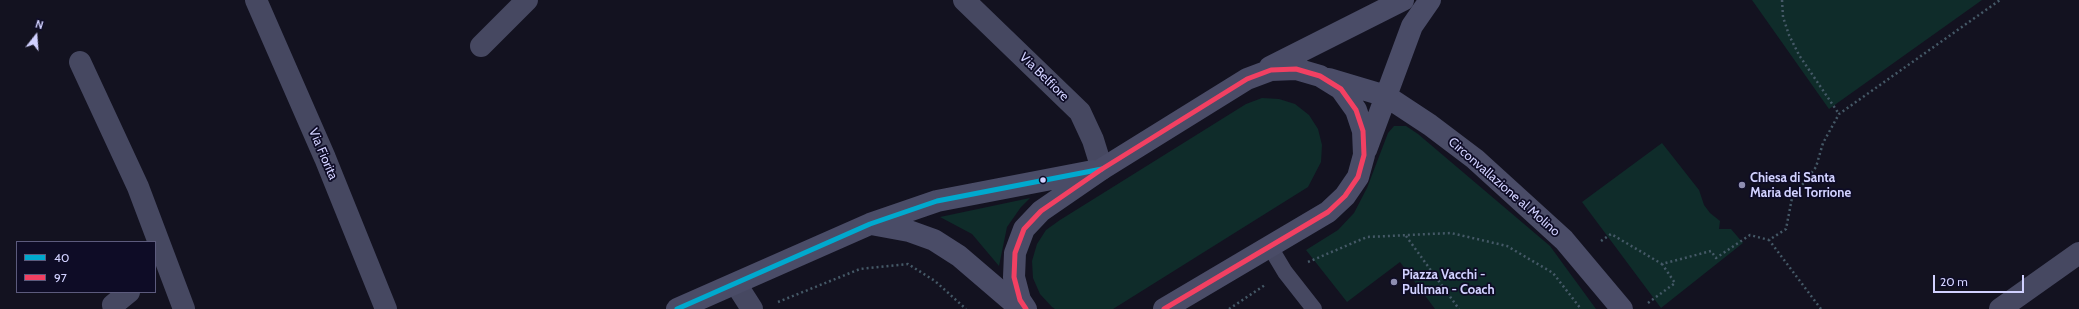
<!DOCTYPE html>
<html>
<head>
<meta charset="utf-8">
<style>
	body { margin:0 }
	#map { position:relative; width:2079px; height:309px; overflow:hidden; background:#131220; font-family:Cabin,sans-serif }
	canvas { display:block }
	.legend { position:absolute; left:16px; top:241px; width:140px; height:52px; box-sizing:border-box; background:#0e0c26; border:1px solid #5c5b7d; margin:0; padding:5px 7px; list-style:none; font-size:12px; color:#d1d1ff }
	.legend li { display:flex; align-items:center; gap:8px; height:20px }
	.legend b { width:20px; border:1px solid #5c5b7d }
	.north { position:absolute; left:16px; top:16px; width:40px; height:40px; -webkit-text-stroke:3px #0e0c26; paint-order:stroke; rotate:17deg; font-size:11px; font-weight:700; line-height:16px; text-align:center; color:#d1d1ff }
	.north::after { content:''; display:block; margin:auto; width:14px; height:18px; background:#d1d1ff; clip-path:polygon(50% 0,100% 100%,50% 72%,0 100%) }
	.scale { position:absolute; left:1933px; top:275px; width:91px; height:18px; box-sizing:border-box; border:2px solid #d1d1ff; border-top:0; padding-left:5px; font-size:12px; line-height:14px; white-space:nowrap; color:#d1d1ff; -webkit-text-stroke:3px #0e0c26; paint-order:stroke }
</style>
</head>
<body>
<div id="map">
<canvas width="2079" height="309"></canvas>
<ul class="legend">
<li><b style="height:5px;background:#00a9ce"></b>40</li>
<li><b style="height:5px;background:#f24062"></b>97</li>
</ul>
<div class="north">N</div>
<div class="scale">20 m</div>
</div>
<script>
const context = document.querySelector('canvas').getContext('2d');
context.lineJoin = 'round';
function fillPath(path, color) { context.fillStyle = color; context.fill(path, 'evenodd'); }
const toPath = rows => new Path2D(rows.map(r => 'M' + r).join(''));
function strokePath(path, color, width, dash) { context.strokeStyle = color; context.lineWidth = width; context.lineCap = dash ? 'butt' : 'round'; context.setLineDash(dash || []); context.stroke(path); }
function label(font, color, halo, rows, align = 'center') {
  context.font = font + ' Cabin,sans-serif'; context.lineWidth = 3.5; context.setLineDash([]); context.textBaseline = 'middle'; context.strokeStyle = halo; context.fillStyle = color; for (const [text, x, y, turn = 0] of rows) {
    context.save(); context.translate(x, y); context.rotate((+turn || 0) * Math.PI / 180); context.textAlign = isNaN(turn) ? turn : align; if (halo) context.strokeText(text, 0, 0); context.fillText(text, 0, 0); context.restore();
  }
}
fillPath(toPath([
	[1752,0,1982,0,1829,109],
	[1262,98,1279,99,1295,104,1309,115,1318,129,1322,145,1321,162,1308,187,1113,309,1055,309,1052,307,1040,294,1033,278,1032,261,1037,244,1046,230,1060,220,1246,104],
	[1394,126,1406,126,1418,134,1550,246,1596,309,1435,309,1400,262,1347,302,1306,250,1338,230,1354,213,1367,188,1388,133],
	[1662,143,1699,190,1704,205,1710,213,1720,221,1719,229,1731,229,1743,243,1661,308,1582,202],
	[1030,198,1021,207,1007,227,999,266,972,234,940,217]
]), '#0f2c2a');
strokePath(toPath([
	[1782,0,1783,17,1789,35,1799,55,1839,114],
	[1406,236,1459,309],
	[1601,241,1611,234,1662,264,1711,251,1716,258,1750,235,1769,240],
	[1308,262,1367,237,1451,233,1507,246,1553,273,1581,309],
	[778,302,860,269,908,264,935,281,966,309],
	[1648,303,1675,283,1662,264],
	[1229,309,1265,285],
	[1821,309,1769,240,1786,229,1792,198,1816,167,1823,143,1839,114,2000,0]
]), '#455967', 2.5, [2, 3]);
strokePath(toPath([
	[1270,247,1285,272,1314,309]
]), '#464861', 16);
strokePath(toPath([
	[256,0,325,158,386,309],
	[964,0,1080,112,1093,140,1102,169],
	[481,46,527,0],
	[80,62,138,187,184,309],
	[736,284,752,309],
	[114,309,113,305,129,292],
	[2000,309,2079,253]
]), '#464861', 22);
strokePath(toPath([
	[1270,67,1403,0],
	[1329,79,1386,96,1430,125,1475,159,1564,240,1622,309],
	[1366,150,1412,26,1430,0],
	[871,224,909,231,934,240,959,256,1021,309],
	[677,309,870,224,937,201,1093,171],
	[1026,309,1020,300,1014,277,1015,253,1024,229,1041,211,1102,169,1247,79,1271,70,1296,69,1320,76,1341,89,1356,110,1363,131,1364,155,1358,177,1345,196,1328,212,1164,309]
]), '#4a4c67', 22);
strokePath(toPath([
	[677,309,870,224,937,201,1102,169]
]), '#00a9ce', 5);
strokePath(toPath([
	[1026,309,1020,300,1014,277,1015,253,1024,229,1041,211,1102,169,1247,79,1271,70,1296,69,1320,76,1341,89,1356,110,1363,131,1364,155,1358,177,1345,196,1328,212,1164,309]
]), '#f24062', 5);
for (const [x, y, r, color] of [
	[1043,180,3.5,"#d1d1ff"],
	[1742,185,4,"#8e8eb1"],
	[1394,282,4,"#8e8eb1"]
]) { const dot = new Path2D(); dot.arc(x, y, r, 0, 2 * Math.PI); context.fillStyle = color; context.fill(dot); strokePath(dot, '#0e0c26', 1.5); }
label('13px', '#d1d1ff', '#0e0c26', [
	["Via Belfiore",1044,77,44],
	["Via Fiorita",323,154,67],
	["Circonvallazione al Molino",1504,187,41]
]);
label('bold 13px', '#d1d1ff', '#0e0c26', [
	["Chiesa di Santa",1750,178],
	["Maria del Torrione",1750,193],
	["Piazza Vacchi -",1402,275],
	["Pullman - Coach",1402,290]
], 'left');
</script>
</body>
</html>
